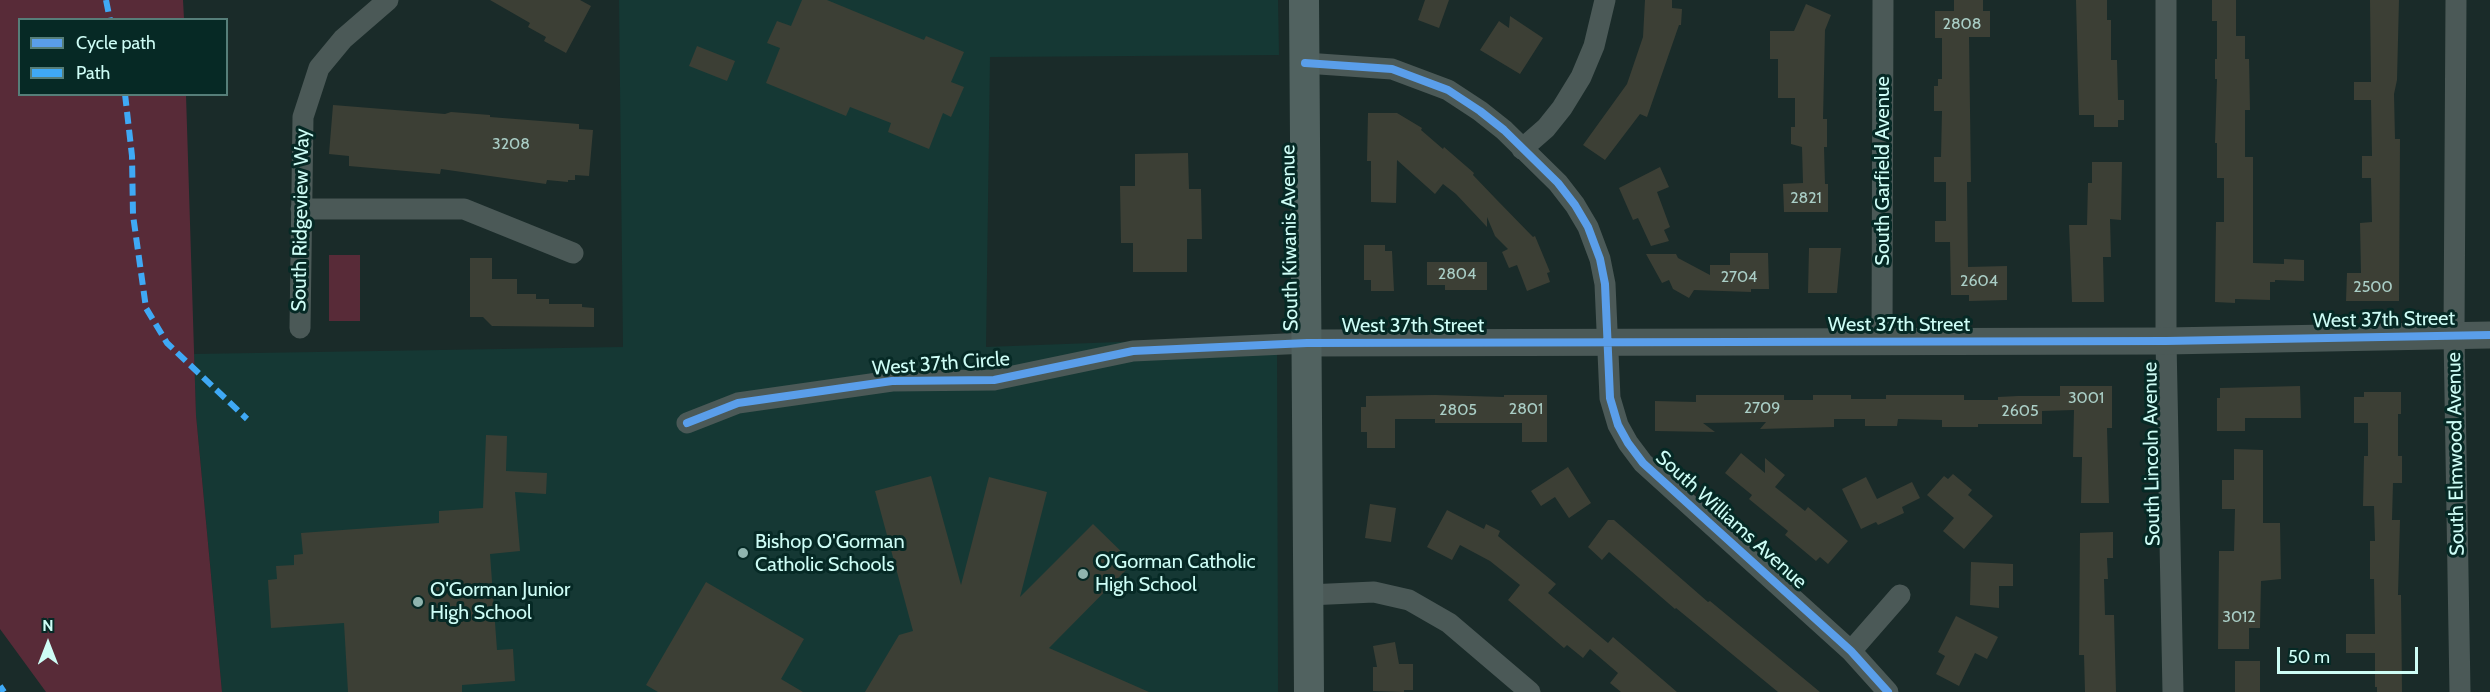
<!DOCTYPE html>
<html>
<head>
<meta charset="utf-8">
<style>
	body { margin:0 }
	#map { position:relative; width:2490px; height:692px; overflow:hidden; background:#1a2b29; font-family:Cabin,sans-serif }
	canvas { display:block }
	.legend { position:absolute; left:18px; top:18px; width:210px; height:78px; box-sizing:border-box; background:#062925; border:2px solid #567e79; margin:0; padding:8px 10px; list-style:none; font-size:18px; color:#cefdf6 }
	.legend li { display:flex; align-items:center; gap:12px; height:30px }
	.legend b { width:30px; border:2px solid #567e79 }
	.north { position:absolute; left:18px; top:614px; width:60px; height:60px; -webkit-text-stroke:4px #062925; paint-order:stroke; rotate:0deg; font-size:16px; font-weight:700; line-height:24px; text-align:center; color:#cefdf6 }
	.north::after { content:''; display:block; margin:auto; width:21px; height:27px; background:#cefdf6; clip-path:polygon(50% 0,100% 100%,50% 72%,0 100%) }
	.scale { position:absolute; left:2277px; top:647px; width:141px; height:27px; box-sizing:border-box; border:3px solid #cefdf6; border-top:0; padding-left:8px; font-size:18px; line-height:21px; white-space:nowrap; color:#cefdf6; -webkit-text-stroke:4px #062925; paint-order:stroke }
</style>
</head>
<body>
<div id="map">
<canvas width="2490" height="692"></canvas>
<ul class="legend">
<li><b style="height:8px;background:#5a9eea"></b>Cycle path</li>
<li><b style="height:8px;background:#3fa9f5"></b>Path</li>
</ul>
<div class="north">N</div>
<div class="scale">50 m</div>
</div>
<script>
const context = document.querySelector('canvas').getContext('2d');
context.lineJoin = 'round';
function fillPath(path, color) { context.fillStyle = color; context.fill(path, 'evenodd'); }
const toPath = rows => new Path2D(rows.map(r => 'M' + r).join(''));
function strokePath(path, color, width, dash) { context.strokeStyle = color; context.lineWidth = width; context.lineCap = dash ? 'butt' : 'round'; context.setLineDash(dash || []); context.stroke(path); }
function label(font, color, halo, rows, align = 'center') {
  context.font = font + ' Cabin,sans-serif'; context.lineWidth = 6; context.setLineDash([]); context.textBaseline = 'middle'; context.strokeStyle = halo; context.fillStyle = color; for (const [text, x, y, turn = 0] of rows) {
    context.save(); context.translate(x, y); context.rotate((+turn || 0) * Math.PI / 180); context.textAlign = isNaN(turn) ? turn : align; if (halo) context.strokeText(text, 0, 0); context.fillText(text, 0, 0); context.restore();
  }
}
fillPath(toPath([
	[619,0,1278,0,1279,55,990,57,986,347,1277,336,1278,692,222,692,196,415,194,354,623,347]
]), '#153834');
fillPath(toPath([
	[0,0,183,0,184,19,20,20,20,94,186,95,196,415,222,692,46,692,0,629],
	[329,255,360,255,360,321,329,321]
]), '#582b38');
fillPath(toPath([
	[490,0,580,0,591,6,566,53,544,41,546,37,528,27,530,23],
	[802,0,827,0,924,40,926,36,964,52,951,82,964,87,951,117,943,113,929,149,888,132,891,123,850,107,846,116,766,83,780,48,767,43,777,21,791,26],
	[1425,0,1449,0,1439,28,1418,20],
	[1645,0,1672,0,1672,8,1682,9,1681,25,1679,25,1647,117,1640,114,1605,160,1583,145,1627,84,1643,37],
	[1954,0,1983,0,1983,11,1990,11,1990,37,1969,37,1971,182,1967,182,1968,267,2007,266,2007,300,1969,301,1969,295,1951,295,1950,242,1935,242,1935,221,1946,221,1946,182,1934,182,1934,157,1941,157,1942,111,1934,111,1934,86,1938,86,1938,79,1942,79,1942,38,1935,38,1935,11,1954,11],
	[2076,0,2107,0,2107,20,2111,20,2111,60,2117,60,2118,100,2124,100,2124,120,2118,120,2118,127,2094,127,2094,115,2079,115],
	[2212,0,2236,0,2236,36,2245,36,2245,59,2249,59,2250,110,2245,110,2245,157,2253,157,2253,263,2284,264,2284,259,2304,260,2304,281,2275,280,2275,282,2270,282,2270,300,2235,299,2235,303,2215,302,2216,222,2224,222,2224,178,2217,178,2217,143,2215,143,2217,79,2215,79,2215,59,2217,59,2217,21,2212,21],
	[2370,0,2399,0,2397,80,2394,94,2395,139,2400,139,2399,301,2346,301,2347,273,2361,273,2360,223,2372,222,2371,178,2362,178,2362,156,2372,156,2371,100,2354,100,2354,82,2371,82],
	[1806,4,1831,15,1825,30,1823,119,1827,119,1827,147,1824,147,1825,184,1828,184,1828,212,1784,212,1783,184,1803,183,1802,147,1791,144,1791,127,1795,127,1795,98,1778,98,1778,59,1770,59,1770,31,1794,31],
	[1510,16,1543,38,1520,74,1480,50,1499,21,1509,28],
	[697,46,735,61,727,81,689,66],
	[333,105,445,114,451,112,490,115,490,117,579,124,579,129,593,130,589,176,575,175,575,180,568,180,568,182,547,180,546,184,441,169,440,174,349,166,349,156,329,154],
	[1368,113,1397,113,1422,128,1421,130,1443,149,1444,147,1474,173,1473,175,1495,198,1533,237,1535,236,1550,272,1547,273,1550,282,1527,291,1517,265,1509,268,1502,252,1508,249,1495,236,1487,217,1487,227,1456,194,1443,184,1435,194,1397,160,1396,203,1371,202,1371,161,1367,161],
	[1188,153,1189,189,1201,189,1202,239,1187,239,1187,272,1133,272,1133,243,1121,243,1120,186,1135,186,1135,154],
	[2092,162,2122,162,2121,220,2110,219,2111,257,2103,257,2104,302,2072,302,2069,225,2087,225,2088,183,2092,183],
	[1660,167,1669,187,1657,192,1670,227,1664,230,1669,241,1651,246,1638,218,1633,220,1619,188],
	[1364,245,1385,245,1385,251,1392,251,1394,291,1371,291,1371,280,1364,280],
	[1809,248,1841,248,1837,293,1808,293],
	[1730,253,1768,253,1769,289,1751,289,1751,292,1694,290,1689,298,1673,289,1669,280,1662,283,1646,254,1676,254,1678,258,1710,275,1710,265,1730,265],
	[470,258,492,258,492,279,517,279,517,294,536,294,536,299,549,299,549,304,582,304,582,307,594,308,594,327,492,326,483,317,470,317],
	[1427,262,1487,262,1487,290,1445,290,1445,285,1427,285],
	[2060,386,2112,386,2112,428,2107,428,2109,503,2081,503,2082,457,2073,457,2074,410,2042,411,2042,424,1978,424,1978,427,1942,427,1942,420,1898,419,1897,426,1865,426,1865,419,1834,419,1834,427,1760,429,1766,422,1703,423,1715,432,1655,431,1655,401,1696,402,1696,395,1784,395,1784,400,1813,400,1813,395,1851,395,1851,399,1886,399,1886,395,1964,395,1964,400,1998,400,1998,397,2018,396,2060,396],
	[2300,386,2301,418,2245,418,2245,431,2217,431,2217,398,2220,398,2220,388],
	[2364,392,2401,392,2401,414,2398,414,2398,456,2402,456,2402,483,2393,483,2392,520,2400,520,2398,595,2401,595,2402,692,2377,692,2377,687,2375,687,2375,653,2346,653,2346,634,2375,634,2374,579,2370,579,2370,541,2375,541,2374,506,2363,506,2364,456,2368,456,2368,423,2354,423,2354,397,2364,397],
	[1435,395,1504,397,1504,395,1547,395,1547,442,1522,442,1522,423,1435,423,1435,419,1395,419,1395,448,1367,448,1367,432,1361,432,1361,407,1366,407,1366,396],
	[486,435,507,436,506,471,547,473,546,494,515,492,520,551,490,554,497,650,513,649,515,681,462,685,462,692,348,692,344,623,271,628,268,580,277,579,276,566,294,565,294,555,303,554,301,533,439,523,439,511,483,508],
	[2234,449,2263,450,2263,523,2280,523,2281,579,2261,581,2260,628,2249,628,2249,649,2218,649,2219,551,2234,551,2235,509,2222,509,2222,480,2234,480],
	[1741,453,1765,473,1765,458,1785,475,1775,487,1805,511,1808,507,1848,541,1828,564,1820,557,1816,561,1785,535,1788,531,1749,499,1752,495,1725,473],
	[1568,467,1591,503,1569,518,1555,497,1541,506,1531,491],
	[1953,474,1972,490,1968,495,1993,516,1964,549,1943,531,1954,518,1927,495,1944,476,1948,479],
	[931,476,961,585,989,477,1047,492,1020,597,1093,524,1133,563,1049,648,1149,692,865,692,899,635,913,631,875,491],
	[1866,477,1877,499,1912,482,1920,498,1902,507,1904,513,1878,525,1876,522,1861,529,1842,489],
	[1370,504,1396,508,1391,542,1365,538],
	[1447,510,1484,529,1486,524,1500,531,1498,536,1556,584,1548,593,1608,643,1613,637,1677,692,1621,692,1610,683,1618,673,1590,649,1583,658,1567,645,1564,648,1508,600,1520,585,1490,561,1460,545,1452,560,1427,547],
	[1608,520,1614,520,1708,602,1710,601,1820,692,1778,692,1676,608,1675,609,1609,552,1602,560,1588,547],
	[2113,532,2113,558,2107,558,2108,579,2104,579,2105,615,2114,615,2116,692,2085,692,2084,655,2079,655,2080,533],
	[1971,562,2013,564,2013,586,1999,586,1999,608,1970,605],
	[706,582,804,639,781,679,803,692,658,692,646,685],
	[1956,616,1998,637,1987,659,1975,653,1959,686,1936,674,1945,656,1938,652],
	[1395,642,1399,664,1413,664,1413,690,1404,690,1404,692,1373,691,1373,667,1377,667,1373,646],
	[2235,661,2260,661,2260,692,2235,692]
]), '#3c3f35');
strokePath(toPath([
	[2166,0,2166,341,2173,692],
	[2456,0,2454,335,2460,692],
	[1305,63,1392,69,1448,90,1480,111,1504,130,1558,183,1575,205,1588,227,1600,259,1605,284,1610,398,1618,425,1628,443,1643,463,1851,651,1888,692],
	[1522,149,1546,128,1562,108,1581,77,1594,46,1605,0],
	[301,209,464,209,573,253],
	[300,328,303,117,319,68,343,39,388,0],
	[1882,341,1883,0],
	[687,423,738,403,892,381,994,380,1133,351,1307,343],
	[1308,595,1374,592,1409,600,1449,623,1530,692],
	[1851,651,1900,595]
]), '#4b5957', 21);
strokePath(toPath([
	[1307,343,2166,341,2490,335]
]), '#4b5957', 27);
strokePath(toPath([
	[1304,0,1309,692]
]), '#516260', 30);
strokePath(toPath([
	[106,0,110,20],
	[125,94,132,156,133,215,146,308,167,343,247,419],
	[0,686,4,692]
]), '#3fa9f5', 6, [12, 6]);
strokePath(toPath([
	[1305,63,1392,69,1448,90,1480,111,1504,130,1558,183,1575,205,1588,227,1600,259,1605,284,1610,398,1618,425,1628,443,1643,463,1851,651,1888,692],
	[687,423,738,403,892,381,994,380,1133,351,1307,343,2166,341,2490,335]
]), '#5a9eea', 8);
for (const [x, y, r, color] of [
	[743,553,6,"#8fb4ae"],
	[1083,574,6,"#8fb4ae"],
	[418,602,6,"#8fb4ae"]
]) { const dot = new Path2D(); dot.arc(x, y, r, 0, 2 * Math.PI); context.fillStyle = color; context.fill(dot); strokePath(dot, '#062925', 2); }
label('16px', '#aacec6', null, [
	["2808",1962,24],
	["3208",511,144],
	["2821",1806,198],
	["2804",1457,274],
	["2704",1739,277],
	["2604",1979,281],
	["2500",2373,287],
	["3001",2086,398],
	["2709",1762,408],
	["2801",1526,409],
	["2805",1458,410],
	["2605",2020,411],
	["3012",2239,617]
]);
label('20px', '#cefdf6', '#062925', [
	["South Garfield Avenue",1883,171,-90],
	["South Ridgeview Way",301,220,-89],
	["South Kiwanis Avenue",1290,238,-91],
	["West 37th Street",2384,320,-1],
	["West 37th Street",1899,325],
	["West 37th Street",1413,326],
	["West 37th Circle",941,364,-4],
	["South Lincoln Avenue",2152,454,-91],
	["South Elmwood Avenue",2456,454,-91],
	["South Williams Avenue",1731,520,42]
]);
label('20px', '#cefdf6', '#062925', [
	["Bishop O'Gorman",755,542],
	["Catholic Schools",755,565],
	["O'Gorman Catholic",1095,562],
	["High School",1095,585],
	["O'Gorman Junior",430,590],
	["High School",430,613]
], 'left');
</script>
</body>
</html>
